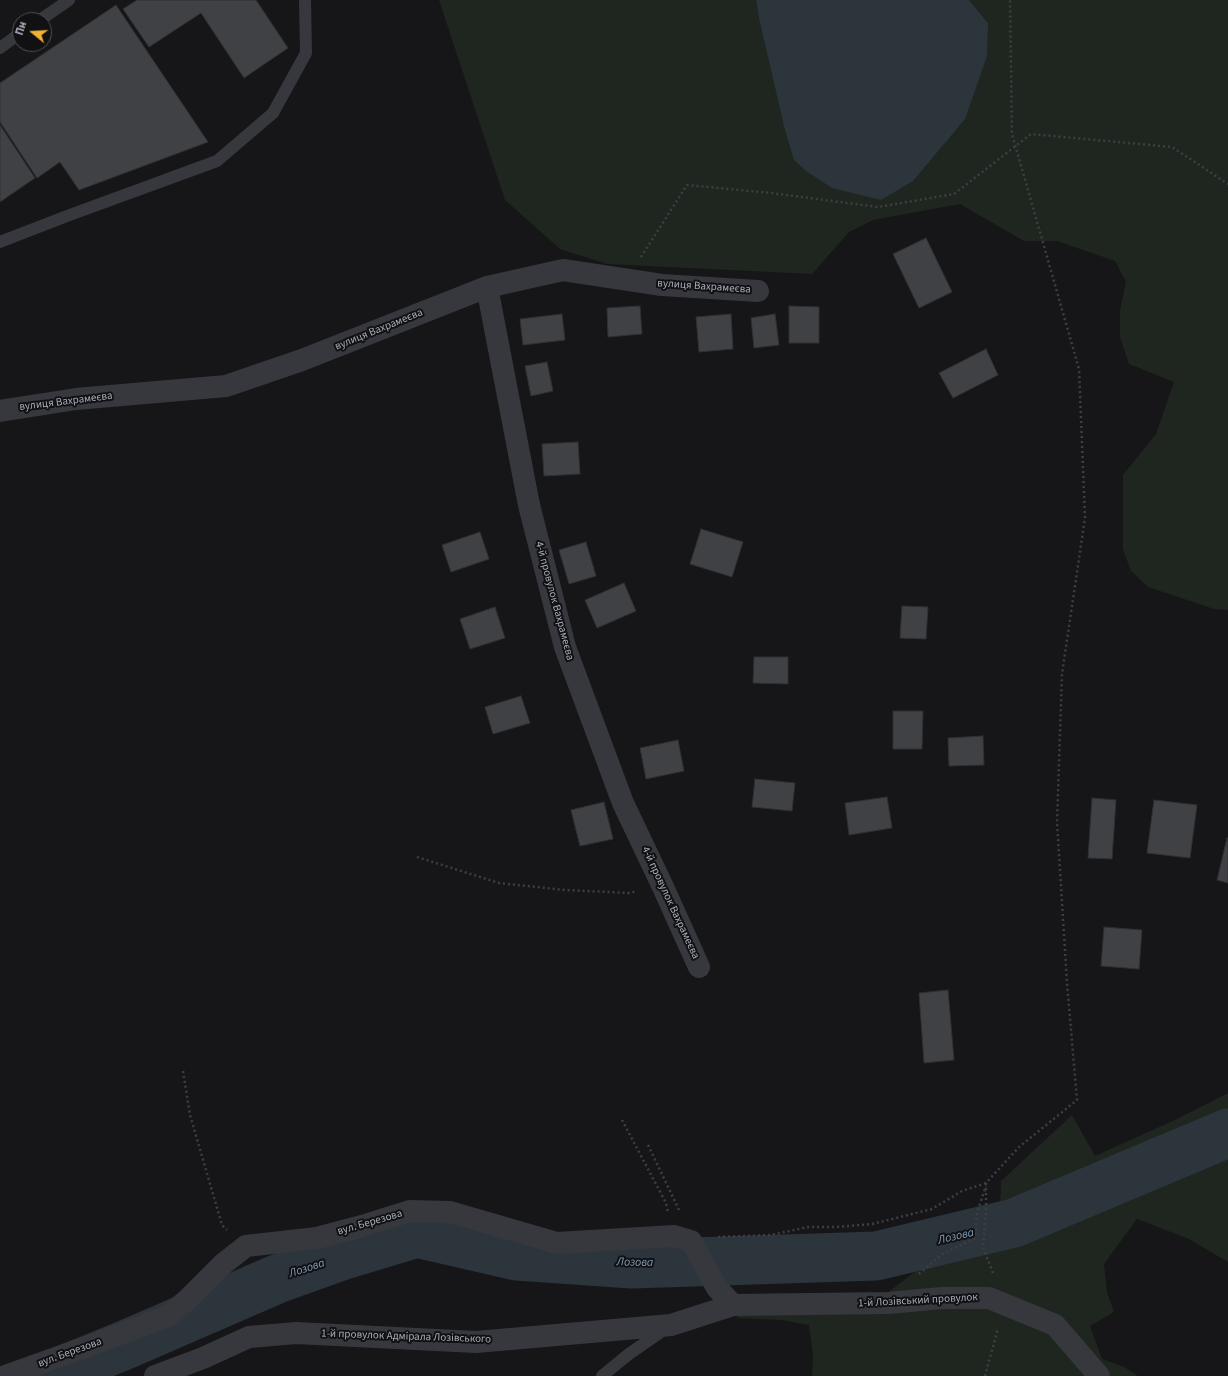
<!DOCTYPE html>
<html>
<head>
<meta charset="utf-8">
<style>
	body { margin:0 }
	#map { position:relative; width:1228px; height:1376px; overflow:hidden; background:#161618; font-family:"Source Sans 3",sans-serif }
	canvas { display:block }
	.north { position:absolute; left:12px; top:12px; width:40px; height:40px; box-sizing:border-box; background:#111113; border:1px solid #4d4f55; border-radius:50%; rotate:288deg; font-size:11px; font-weight:700; line-height:16px; text-align:center; color:#a8adb8 }
	.north::after { content:''; display:block; margin:auto; width:14px; height:18px; background:#f2b134; clip-path:polygon(50% 0,100% 100%,50% 72%,0 100%) }
</style>
</head>
<body>
<div id="map">
<canvas width="1228" height="1376"></canvas>
<div class="north">Пн</div>
</div>
<script>
const context = document.querySelector('canvas').getContext('2d');
context.lineJoin = 'round';
function fillPath(path, color) { context.fillStyle = color; context.fill(path, 'evenodd'); }
const toPath = rows => new Path2D(rows.map(r => 'M' + r).join(''));
function strokePath(path, color, width, dash) { context.strokeStyle = color; context.lineWidth = width; context.lineCap = dash ? 'butt' : 'round'; context.setLineDash(dash || []); context.stroke(path); }
function label(font, color, halo, rows, align = 'center') {
  context.font = font + ' "Source Sans 3",sans-serif'; context.lineWidth = 4; context.setLineDash([]); context.textBaseline = 'middle'; context.strokeStyle = halo; context.fillStyle = color; for (const [text, x, y, turn = 0] of rows) {
    context.save(); context.translate(x, y); context.rotate((+turn || 0) * Math.PI / 180); context.textAlign = isNaN(turn) ? turn : align; if (halo) context.strokeText(text, 0, 0); context.fillText(text, 0, 0); context.restore();
  }
}
fillPath(toPath([
	[439,0,756,0,759,18,988,23,969,0,1228,0,1228,610,1214,609,1148,587,1131,571,1123,549,1123,475,1156,434,1174,382,1129,364,1120,337,1120,310,1126,282,1115,261,1057,241,1024,241,960,204,873,220,849,232,812,274,607,264,560,249,505,200],
	[1228,1093,1228,1262,1189,1239,1137,1219,1104,1264,1107,1292,1114,1312,1090,1326,1102,1359,1124,1367,1138,1376,812,1376,813,1355,809,1325,781,1320,737,1318,738,1296,886,1294,948,1246,992,1242,1000,1214,1001,1181,1072,1115,1095,1156,1177,1119]
]), '#1e261f');
fillPath(toPath([
	[756,0,969,0,988,23,987,56,965,119,913,181,881,200,832,188,806,171,794,160,785,130,759,18]
]), '#2c353c');
strokePath(toPath([
	[49,1376,125,1345,277,1279,344,1255,417,1233,517,1256,632,1264,876,1256,1014,1223,1228,1133]
]), '#2c353c', 49);
const building = toPath([
	[137,0,256,0,288,48,244,78,201,13,149,47,123,9,137,0],
	[116,5,208,142,79,190,60,162,37,178,0,122,0,83,116,5],
	[0,125,35,178,0,202,0,125],
	[926,238,952,292,919,308,893,254,926,238],
	[640,306,642,334,608,337,607,308,640,306],
	[789,306,819,307,819,343,789,343,789,306],
	[562,314,565,340,523,345,520,319,562,314],
	[731,314,733,349,699,352,696,317,731,314],
	[775,314,779,345,754,348,751,318,775,314],
	[986,349,998,375,953,398,939,373,986,349],
	[547,362,553,391,531,396,525,366,547,362],
	[578,442,580,474,544,476,542,444,578,442],
	[701,529,743,542,732,577,690,564,701,529],
	[480,532,489,559,451,572,442,545,480,532],
	[586,542,596,576,569,584,559,550,586,542],
	[624,583,636,611,597,628,585,600,624,583],
	[902,606,928,607,926,639,900,638,902,606],
	[495,607,505,638,470,649,460,619,495,607],
	[754,657,788,657,788,684,753,683,754,657],
	[521,696,530,723,493,734,485,707,521,696],
	[893,711,923,711,922,749,893,749,893,711],
	[983,736,984,765,949,766,948,738,983,736],
	[678,740,684,771,646,779,640,748,678,740],
	[755,779,795,783,792,811,752,807,755,779],
	[887,797,892,828,849,835,845,803,887,797],
	[1092,798,1116,800,1112,859,1088,858,1092,798],
	[1154,800,1197,805,1190,858,1147,853,1154,800],
	[604,802,613,839,580,846,571,810,604,802],
	[1227,838,1228,838,1228,883,1217,880,1227,838],
	[1104,927,1142,930,1139,969,1101,966,1104,927],
	[948,990,954,1060,924,1063,919,993,948,990]
]);
fillPath(building, '#404145');
strokePath(building, '#303034', 1);
strokePath(toPath([
	[641,257,687,185,771,193,878,207,954,194,1031,134,1172,147,1228,184],
	[417,857,499,883,565,890,629,893,637,891],
	[183,1071,190,1115,222,1225,227,1230],
	[622,1120,666,1203,668,1212],
	[648,1145,680,1212],
	[718,1237,771,1235,808,1227,837,1227,872,1224,932,1209,962,1191,986,1183],
	[993,1273,983,1247,986,1211,986,1183,1019,1147,1077,1100,1067,983,1057,822,1062,674,1085,518,1079,369,1012,134,1010,0],
	[919,1274,941,1255,975,1238,977,1213,986,1186],
	[985,1376,998,1328]
]), '#3d3f44', 2.5, [2, 3]);
strokePath(toPath([
	[40,20,69,0],
	[0,48,20,33],
	[0,242,67,216,217,161,273,113,306,53,305,0],
	[602,1376,629,1354,665,1329]
]), '#37383d', 12);
strokePath(toPath([
	[487,287,529,505,565,647,623,803,663,887,699,967],
	[0,411,76,399,226,386,302,360,487,287,563,270,662,285,758,291],
	[5,1376,89,1346,168,1316,187,1300,223,1264,246,1246,317,1238,362,1226,410,1211,450,1212,557,1243,674,1236,691,1241,717,1288,733,1305],
	[155,1376,203,1358,249,1337,296,1333,476,1342,671,1325,733,1305,888,1303,942,1298,989,1298,1055,1325,1099,1376]
]), '#37383d', 22);
label('11px', '#a8adb8', '#111113', [
	["вулиця Вахрамеєва",704,287,4],
	["вулиця Вахрамеєва",379,330,-22],
	["вулиця Вахрамеєва",66,402,-7],
	["4-й провулок Вахрамеєва",554,601,75],
	["4-й провулок Вахрамеєва",670,903,65],
	["вул. Березова",370,1223,-16],
	["1-й Лозівський провулок",918,1301,-3],
	["1-й провулок Адмірала Лозівського",406,1337,2],
	["вул. Березова",70,1353,-20]
]);
label('italic 12px', '#7f9bb3', '#111113', [
	["Лозова",956,1237,-13],
	["Лозова",635,1263,1],
	["Лозова",307,1269,-18]
]);
</script>
</body>
</html>
